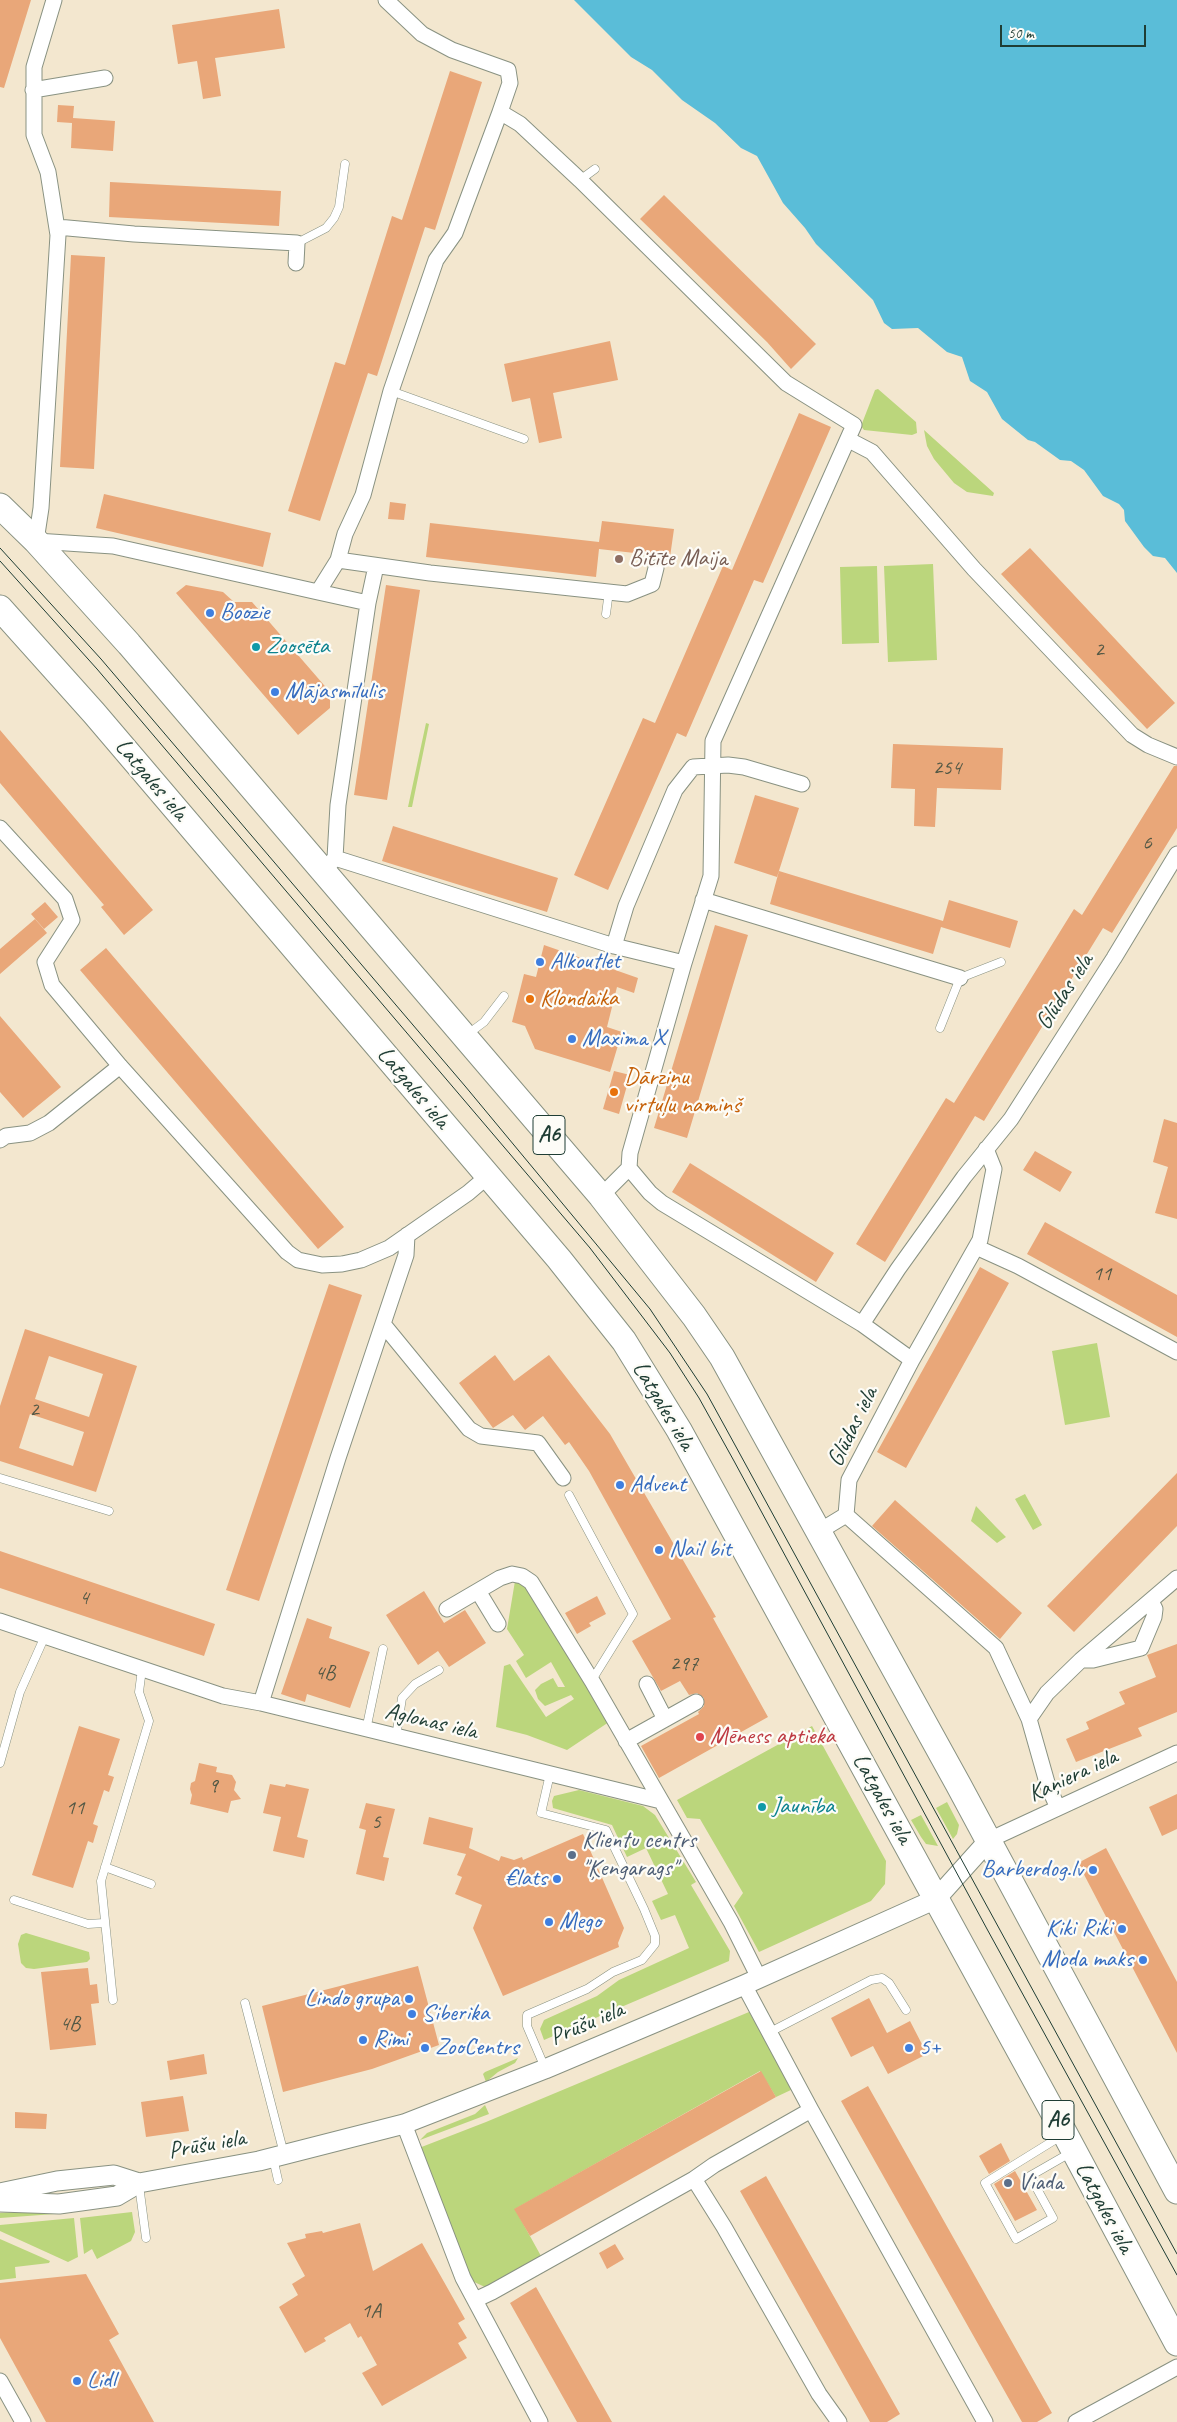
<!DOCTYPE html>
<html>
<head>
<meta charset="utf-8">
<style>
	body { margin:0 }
	#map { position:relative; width:1177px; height:2422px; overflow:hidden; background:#f3e7cf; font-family:Caveat,sans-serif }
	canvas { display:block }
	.scale { position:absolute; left:1000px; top:25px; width:146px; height:22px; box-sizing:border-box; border:2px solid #1f3d34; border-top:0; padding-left:6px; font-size:15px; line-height:18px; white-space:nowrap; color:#1f3d34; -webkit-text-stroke:4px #fdfcf7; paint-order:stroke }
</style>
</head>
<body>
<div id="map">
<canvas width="1177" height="2422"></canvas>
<div class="scale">50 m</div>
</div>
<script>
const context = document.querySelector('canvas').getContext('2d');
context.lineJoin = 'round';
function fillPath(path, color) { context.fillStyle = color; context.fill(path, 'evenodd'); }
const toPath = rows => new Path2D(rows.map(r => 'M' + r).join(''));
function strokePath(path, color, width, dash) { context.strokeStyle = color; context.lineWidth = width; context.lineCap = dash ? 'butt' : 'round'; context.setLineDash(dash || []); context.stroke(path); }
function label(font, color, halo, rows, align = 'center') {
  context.font = font + ' Caveat,sans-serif'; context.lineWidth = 4.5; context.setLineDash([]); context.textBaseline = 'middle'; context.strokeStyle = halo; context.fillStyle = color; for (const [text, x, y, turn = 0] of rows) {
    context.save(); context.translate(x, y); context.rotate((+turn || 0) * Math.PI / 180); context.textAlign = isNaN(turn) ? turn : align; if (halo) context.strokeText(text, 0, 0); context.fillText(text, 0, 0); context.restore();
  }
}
fillPath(toPath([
	[878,389,916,422,917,433,912,435,864,430,861,426,875,390],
	[924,430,994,493,993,496,967,492,954,483,934,459,927,446],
	[933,564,937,660,888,662,884,566],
	[877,566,879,643,842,644,840,567],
	[426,723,429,724,412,807,408,807],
	[1097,1343,1110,1417,1065,1425,1052,1351],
	[1025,1494,1042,1525,1033,1530,1015,1499],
	[976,1506,995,1526,1006,1537,997,1543,971,1521],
	[515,1581,522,1583,531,1591,609,1722,567,1750,527,1735,496,1727,504,1666,510,1664,546,1717,574,1699,571,1695,545,1706,538,1699,535,1690,541,1684,553,1678,558,1687,565,1687,551,1662,526,1678,516,1661,524,1655,507,1629],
	[812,1726,886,1861,885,1884,871,1901,759,1952,734,1906,743,1893,700,1819,687,1818,677,1800],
	[579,1790,643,1806,655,1815,696,1882,691,1885,730,1951,729,1961,544,2040,540,2029,544,2020,597,1996,619,1980,689,1948,675,1915,661,1920,652,1901,668,1894,646,1848,627,1857,612,1825,553,1808,552,1801,554,1796],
	[947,1802,959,1825,957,1834,953,1839,936,1808],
	[921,1815,938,1846,926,1844,921,1837,911,1820],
	[26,1933,89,1952,90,1959,87,1962,34,1969,26,1968,21,1963,18,1944,21,1935],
	[749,2012,793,2089,776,2097,760,2071,515,2209,541,2256,485,2287,472,2281,419,2148,486,2122],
	[518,2058,515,2063,498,2072,486,2082,483,2074,485,2072],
	[485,2105,489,2114,420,2140,427,2133,475,2114],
	[71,2208,68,2213,0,2218,0,2213],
	[132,2212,135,2232,131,2241,97,2259,92,2249,84,2254,80,2218],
	[74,2218,78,2257,68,2262,0,2231,0,2225],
	[0,2239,50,2261,49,2263,15,2267,16,2278,0,2280]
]), '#bbd67c');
fillPath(toPath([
	[574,0,1177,0,1177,573,1165,558,1153,556,1144,547,1125,521,1124,510,1119,504,1103,496,1084,470,1071,461,1060,460,1035,442,1028,440,1002,419,987,392,970,381,962,357,947,352,918,328,892,329,884,323,873,300,816,244,805,228,783,203,757,156,741,148,715,123,682,100,652,70,631,57]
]), '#5abdd8');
fillPath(toPath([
	[0,0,31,0,4,88,0,87],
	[279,9,285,48,215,58,221,96,203,99,197,61,178,64,172,25],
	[450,71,482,82,435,230,425,227,377,376,368,373,320,521,288,511,335,362,345,365,392,216,402,220],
	[58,105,74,106,73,118,115,121,113,151,71,148,72,123,57,122],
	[110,182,281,191,279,226,109,217],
	[664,195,816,344,791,369,767,342,640,219],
	[71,255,105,257,94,469,60,467],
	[610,341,618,380,553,393,562,438,539,443,530,398,512,402,504,364],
	[799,413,831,427,763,583,754,580,686,737,677,733,608,890,574,875,643,718,655,723,723,566,732,570],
	[104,494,271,533,263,567,96,528],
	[390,502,406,504,404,520,388,519],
	[602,521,674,529,670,557,599,549,596,577,426,557,430,523,599,542],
	[1030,548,1175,703,1147,729,1001,574],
	[186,585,223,592,234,602,252,602,330,692,330,708,298,735,176,593],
	[386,585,420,590,387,800,354,795],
	[0,730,153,910,124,935,101,907,104,905,0,783],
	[893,744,1003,748,1001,790,937,788,935,827,914,826,915,789,891,788],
	[1174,766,1177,766,1177,828,1112,933,1103,928,984,1121,975,1116,885,1262,856,1244,946,1098,954,1103,1074,909,1082,915],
	[755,795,799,808,777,877,734,863],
	[393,826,558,878,547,912,382,861],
	[779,871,943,921,949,900,1018,921,1010,948,941,927,933,954,770,904],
	[45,902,58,917,44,929,31,914],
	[35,919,47,933,0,974,0,949],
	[715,925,748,935,687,1138,654,1128],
	[544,945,638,978,634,993,617,987,607,1027,622,1032,610,1072,535,1049,525,1026,512,1022,524,974,536,977],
	[106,948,344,1227,318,1249,80,970],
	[0,1016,61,1087,23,1118,0,1092],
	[614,1071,630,1075,619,1114,603,1109],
	[1164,1119,1177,1123,1177,1219,1155,1213,1168,1167,1153,1162],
	[1035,1151,1072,1172,1060,1192,1023,1170],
	[690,1163,834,1253,816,1282,672,1192],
	[1045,1222,1177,1295,1177,1337,1027,1254],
	[980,1267,1009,1283,906,1468,877,1452],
	[329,1284,362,1295,259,1601,226,1590],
	[25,1329,137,1366,96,1492,0,1461,0,1406],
	[49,1356,103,1374,89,1417,35,1399],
	[30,1414,84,1432,73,1466,19,1448],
	[495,1355,514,1381,549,1355,610,1434,716,1617,713,1618,768,1717,659,1778,641,1746,699,1714,698,1712,704,1706,704,1698,697,1693,689,1695,680,1681,661,1691,632,1641,671,1619,589,1471,569,1442,565,1445,543,1416,525,1430,513,1415,493,1428,459,1383],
	[1177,1473,1177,1526,1074,1632,1047,1606],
	[895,1500,1022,1613,1000,1639,872,1526],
	[0,1551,215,1624,204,1656,0,1588],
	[424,1591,444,1623,465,1610,486,1643,449,1667,438,1651,418,1665,386,1615],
	[597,1596,606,1614,589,1623,591,1626,577,1634,565,1613],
	[307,1618,332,1627,329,1638,370,1652,350,1708,307,1694,305,1702,281,1694],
	[1177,1644,1177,1712,1138,1728,1142,1736,1076,1762,1066,1739,1089,1729,1086,1722,1125,1704,1119,1692,1156,1677,1147,1655],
	[79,1726,120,1739,108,1775,114,1777,109,1792,104,1790,93,1824,98,1826,93,1843,88,1841,73,1888,32,1875],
	[199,1763,217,1767,216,1772,232,1775,236,1782,234,1790,241,1799,231,1801,228,1813,190,1804,192,1795,190,1789,191,1783,195,1781],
	[270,1784,285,1787,286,1784,309,1789,297,1837,308,1840,304,1858,273,1851,281,1817,263,1813],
	[1177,1794,1177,1829,1162,1836,1149,1807],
	[366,1803,395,1809,383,1857,389,1858,384,1881,356,1874,366,1830,359,1828],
	[429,1817,473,1828,469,1848,499,1861,501,1856,514,1860,522,1857,523,1860,583,1834,624,1928,618,1943,619,1947,503,1996,473,1928,482,1905,455,1894,462,1877,457,1875,466,1854,423,1844],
	[1106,1848,1177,1982,1177,2053,1078,1863],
	[418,1966,439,2045,372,2069,283,2092,262,2006],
	[88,1968,90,1985,97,1984,99,2003,91,2004,96,2045,50,2050,41,1972],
	[869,1998,887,2033,910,2021,927,2054,888,2074,873,2046,851,2057,831,2018],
	[204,2054,207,2074,170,2080,167,2061],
	[761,2071,776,2097,530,2236,514,2209],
	[868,2086,1052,2413,1037,2422,1022,2422,841,2101],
	[183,2096,189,2131,146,2137,141,2102],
	[15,2112,47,2114,46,2129,15,2128],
	[1001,2143,1010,2161,989,2174,979,2156],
	[1015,2171,1037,2210,1015,2221,994,2184],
	[766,2176,900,2414,887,2422,870,2422,740,2191],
	[360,2223,373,2271,422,2243,465,2319,458,2323,467,2338,458,2343,467,2358,382,2406,362,2373,377,2365,361,2336,358,2338,350,2323,324,2338,326,2341,305,2353,279,2307,298,2295,292,2284,305,2276,287,2243,306,2238,305,2234,322,2231,323,2233],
	[615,2244,624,2259,607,2269,599,2253],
	[86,2274,119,2334,109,2340,154,2422,46,2422,0,2338,0,2283],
	[536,2287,612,2422,577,2422,510,2303]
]), '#e9a779');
const service = toPath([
	[580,180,595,169],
	[297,243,326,228,334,218,339,207,345,164],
	[391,391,524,439],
	[606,614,609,591],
	[940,1028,960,978,1001,962],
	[468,1034,484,1022,504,996],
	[0,1478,109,1511],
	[569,1495,633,1614,592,1680],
	[366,1730,383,1649],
	[396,1737,402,1698,415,1684,439,1670],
	[0,1763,20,1692,45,1636],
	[105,1867,151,1884],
	[14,1900,88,1924,104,1923],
	[113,2000,101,1881,149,1721,139,1692,142,1669],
	[245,2003,284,2154],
	[770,2032,871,1980,882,1978,889,1983,906,2010],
	[545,2068,527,2026,527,2015,587,1989,613,1972,642,1960,655,1944,655,1936,644,1909,606,1830,541,1813,550,1774],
	[1061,2136,985,2183,1016,2239,1053,2218,1030,2176,1070,2153],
	[273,2158,278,2180],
	[139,2185,146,2238]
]);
const minor = toPath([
	[54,0,34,67,34,135,48,172,58,235,41,508,36,541,113,546,318,592,338,560,430,573,627,594,652,584,656,568],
	[386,0,422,34,452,50,508,70,510,83,500,112,520,124,580,180,786,383,854,425,713,741,711,876,684,963],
	[33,90,105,78],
	[57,227,134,234,297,243,296,263],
	[849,440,872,452,974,569,1132,735,1148,745,1177,757],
	[338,560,345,534,363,495,391,391,436,260,455,233,500,112],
	[318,592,368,603],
	[0,828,65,899,72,920,45,962,52,985,120,1066,287,1252,298,1260,322,1265,342,1264,361,1260,389,1248,468,1193,488,1176],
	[335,858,614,946,684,963,630,1153,629,1168,601,1196],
	[329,865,335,858,338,805,368,603,376,566],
	[703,900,960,978],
	[614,946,626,906,675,790,693,767,728,765,744,767,802,784],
	[0,1140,6,1136,30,1133,49,1123,120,1066],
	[629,1168,650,1193,662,1203,862,1324],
	[976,1247,1018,1266,1177,1352],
	[383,1324,469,1429,481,1436,538,1443,563,1478],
	[912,1360,980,1240,994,1169,986,1149],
	[846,1515,996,1648,1029,1719,1048,1786,1058,1808],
	[818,1532,846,1515,849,1480,912,1360,862,1324,898,1269,964,1177,1011,1119,1114,958,1177,854],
	[478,1591,498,1624],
	[447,1609,500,1578,512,1574,522,1576,531,1582,592,1681,731,1922,759,1978],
	[0,1621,223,1696,261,1703,661,1801],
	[1081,1660,1093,1660,1141,1648,1154,1617,1155,1609,1151,1601],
	[647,1684,665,1719],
	[261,1703,338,1458,406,1255,407,1235],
	[1029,1719,1047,1693,1081,1660,1177,1578],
	[626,1741,696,1702],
	[989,1840,1177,1753],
	[744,1985,811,2110,985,2422],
	[404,2124,463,2278,540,2422],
	[694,2179,724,2227,819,2394,839,2422],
	[475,2300,492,2292,694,2179,714,2165,811,2110],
	[0,2381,23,2422],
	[1076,2422,1177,2367]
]);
const tertiary = toPath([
	[0,2193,57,2181,114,2175,139,2183],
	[0,2202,59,2204,117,2196,139,2183,259,2161,404,2124,545,2069,744,1985,936,1899,989,1840]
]);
const trunk = toPath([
	[0,506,36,541,129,644,601,1196,694,1316,722,1357,958,1784,1177,2191],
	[0,608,94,713,559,1259,624,1341,679,1430,1065,2134,1177,2343]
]);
strokePath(service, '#899282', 9);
strokePath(minor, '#899282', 17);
strokePath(tertiary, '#899282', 21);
strokePath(trunk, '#899282', 27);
strokePath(service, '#fff', 8);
strokePath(minor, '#fff', 15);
strokePath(tertiary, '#fff', 19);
strokePath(trunk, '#fff', 25);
strokePath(toPath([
	[0,548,101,659,465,1086,650,1309,707,1394,735,1445,1177,2254],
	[0,561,97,669,590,1248,670,1353,699,1398,734,1461,987,1929,1177,2275]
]), '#1f3d34', 1);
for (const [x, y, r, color] of [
	[619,559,5,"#8d6e63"],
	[210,613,5,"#3f7fe0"],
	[256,647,5,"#0f9aa8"],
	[275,692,5,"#3f7fe0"],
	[540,962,5,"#3f7fe0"],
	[530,999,5,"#e8710a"],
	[572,1039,5,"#3f7fe0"],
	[614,1092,5,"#e8710a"],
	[620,1485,5,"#3f7fe0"],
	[659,1550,5,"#3f7fe0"],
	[700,1737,5,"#e0444e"],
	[762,1807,5,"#0f9aa8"],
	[572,1855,5,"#5c6f8a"],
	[1093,1870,5,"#3f7fe0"],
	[557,1879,5,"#3f7fe0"],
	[549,1922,5,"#3f7fe0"],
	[1122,1929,5,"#3f7fe0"],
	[1143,1960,5,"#3f7fe0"],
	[409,1999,5,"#3f7fe0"],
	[412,2014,5,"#3f7fe0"],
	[363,2040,5,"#3f7fe0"],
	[425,2048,5,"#3f7fe0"],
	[909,2048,5,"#3f7fe0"],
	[1008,2183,5,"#5c6f8a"],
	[77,2381,5,"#3f7fe0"]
]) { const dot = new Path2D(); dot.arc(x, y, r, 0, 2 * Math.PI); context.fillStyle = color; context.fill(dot); strokePath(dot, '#fdfcf7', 2); }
label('21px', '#525845', null, [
	["2",1099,650],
	["254",947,768],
	["6",1147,843],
	["11",1102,1274],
	["2",34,1410],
	["4",84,1598],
	["297",684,1664],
	["4B",325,1673],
	["9",213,1786],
	["11",75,1808],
	["5",376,1822],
	["4B",70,2024],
	["1A",371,2311]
]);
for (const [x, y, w] of [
	[549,1135,32],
	[1058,2120,32]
]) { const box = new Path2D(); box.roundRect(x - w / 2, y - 19.5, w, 39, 4); context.fillStyle = '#fdfcf7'; context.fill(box); strokePath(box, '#1f3d34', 1); }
label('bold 22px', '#1f3d34', null, [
	["A6",549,1135],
	["A6",1058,2120]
]);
label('24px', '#785e54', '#fdfcf7', [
	["Bitīte Maija",629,559]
], 'left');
label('24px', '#366cbe', '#fdfcf7', [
	["Boozie",220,613],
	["Mājasmīlulis",285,692],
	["Alkoutlet",550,962],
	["Maxima X",582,1039],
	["Advent",630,1485],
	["Nail bit",669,1550],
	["Barberdog.lv",1083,1870,"right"],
	["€lats",547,1879,"right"],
	["Mego",559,1922],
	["Kiki Riki",1112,1929,"right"],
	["Moda maks",1133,1960,"right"],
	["Lindo grupa",399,1999,"right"],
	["Siberika",422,2014],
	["Rimi",373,2040],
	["ZooCentrs",435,2048],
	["5+",919,2048],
	["Lidl",87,2381]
], 'left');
label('24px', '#0d838f', '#fdfcf7', [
	["Zoosēta",266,647],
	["Jaunība",772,1807]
], 'left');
label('24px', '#1f3d34', '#fdfcf7', [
	["Latgales iela",151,780,50],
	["Glūdas iela",1065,992,-57],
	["Latgales iela",413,1088,50],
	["Latgales iela",663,1406,59],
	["Glūdas iela",853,1427,-64],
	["Aglonas iela",431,1722,13],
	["Kaņiera iela",1073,1776,-25],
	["Latgales iela",882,1799,61],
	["Prūšu iela",587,2024,-23],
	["Prūšu iela",207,2145,-10],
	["Latgales iela",1104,2208,62]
]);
label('24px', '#c56008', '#fdfcf7', [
	["Klondaika",540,999],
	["Dārziņu",624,1078],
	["virtuļu namiņš",624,1106]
], 'left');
label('24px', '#be3a42', '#fdfcf7', [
	["Mēness aptieka",710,1737]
], 'left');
label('24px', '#4e5e75', '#fdfcf7', [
	["Klientu centrs",582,1841],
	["\"Ķengarags\"",582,1869],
	["Viada",1018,2183]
], 'left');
</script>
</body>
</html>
